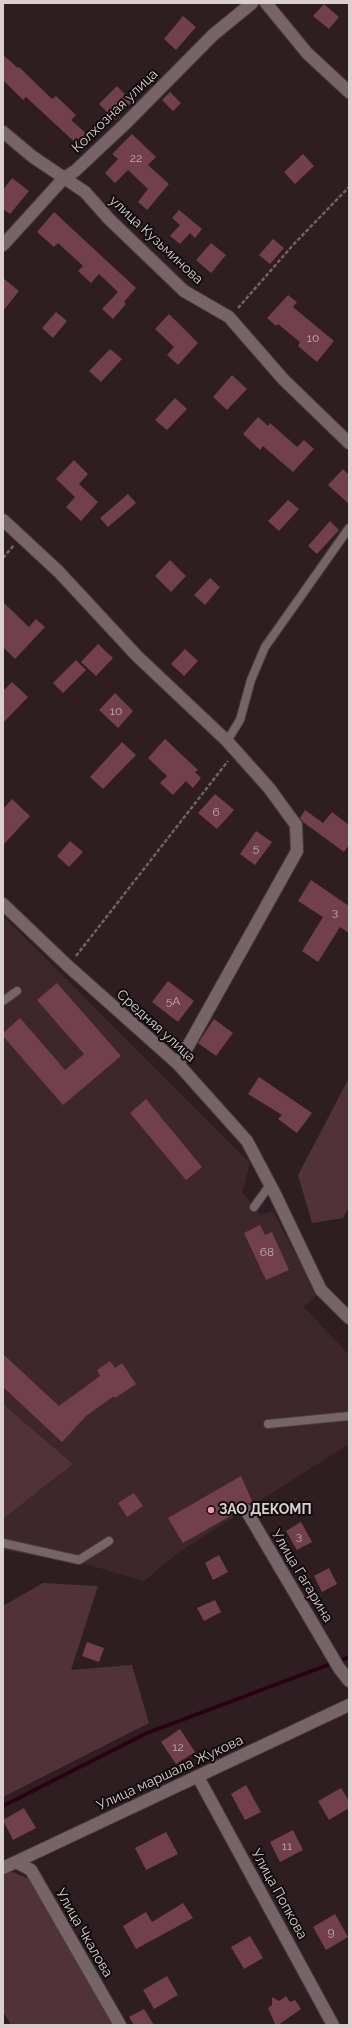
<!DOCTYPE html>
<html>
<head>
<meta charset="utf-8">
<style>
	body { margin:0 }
	#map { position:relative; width:352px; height:2028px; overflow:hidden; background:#2e1e22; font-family:Raleway,sans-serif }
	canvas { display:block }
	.frame { position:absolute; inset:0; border:4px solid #dad0d2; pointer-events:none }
</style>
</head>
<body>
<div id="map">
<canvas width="352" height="2028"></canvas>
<div class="frame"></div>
</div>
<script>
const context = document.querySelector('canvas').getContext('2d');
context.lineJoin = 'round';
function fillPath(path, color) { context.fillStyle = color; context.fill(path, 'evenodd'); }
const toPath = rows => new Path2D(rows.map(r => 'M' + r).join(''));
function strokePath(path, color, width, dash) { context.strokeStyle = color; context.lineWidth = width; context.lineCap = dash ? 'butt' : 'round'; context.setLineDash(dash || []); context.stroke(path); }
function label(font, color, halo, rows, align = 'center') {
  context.font = font + ' Raleway,sans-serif'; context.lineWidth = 4; context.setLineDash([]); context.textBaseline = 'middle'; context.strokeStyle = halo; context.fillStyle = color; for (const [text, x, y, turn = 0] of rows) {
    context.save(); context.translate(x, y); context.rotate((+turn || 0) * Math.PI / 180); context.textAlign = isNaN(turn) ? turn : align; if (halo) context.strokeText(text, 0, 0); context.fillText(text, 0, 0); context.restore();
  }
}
fillPath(toPath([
	[3,916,250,1163,242,1192,260,1215,273,1211,317,1295,304,1307,349,1355,349,1444,179,1552,144,1581,89,1565,3,1550,3,1519,73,1464,3,1404]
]), '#3d272d');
fillPath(toPath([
	[349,1078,349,1207,343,1218,312,1223,298,1175],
	[3,1404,73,1464,3,1519],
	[43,1583,98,1586,71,1670,132,1665,149,1723,3,1797,3,1606],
	[10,1871,32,1880,113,2025,11,2025,3,2011,3,1874]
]), '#51323a');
strokePath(toPath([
	[3,1806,147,1733,349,1657]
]), '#2b0010', 4);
fillPath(toPath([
	[324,4,339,17,329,29,313,16],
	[183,16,196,27,176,50,164,39],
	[3,55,18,68,19,67,52,99,56,96,76,115,71,120,90,137,80,147,26,97,23,100,3,80],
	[117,86,132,102,115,120,99,104],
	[170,92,181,103,173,111,162,100],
	[132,134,156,157,148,165,169,184,147,210,138,202,148,189,128,170,115,183,105,173,118,159,112,154],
	[303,154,314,166,295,184,284,172],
	[12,178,29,191,10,214,3,209,3,190],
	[179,210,202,229,195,238,190,233,180,244,170,236,180,225,172,218],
	[54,212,136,288,124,302,126,304,113,319,102,309,118,292,99,274,91,283,78,271,83,266,58,243,54,247,37,232],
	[273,239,284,248,270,264,259,255],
	[211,243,226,255,211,273,196,260],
	[3,278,19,291,3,311],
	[288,295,297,302,293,307,334,341,317,362,298,346,300,342,278,324,276,326,267,318],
	[56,312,67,321,53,338,42,328],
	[169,314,198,343,178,365,167,355,174,347,155,329],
	[110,349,122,359,101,382,89,371],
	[232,375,247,389,227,410,213,397],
	[175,398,187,409,167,430,155,420],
	[258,417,268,426,270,423,297,447,304,440,314,449,293,472,263,446,260,450,243,434],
	[74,460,88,474,79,484,98,502,81,521,66,507,75,497,56,479],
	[343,469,349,475,349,504,328,485],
	[128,494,136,503,108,527,100,518],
	[288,500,299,509,279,531,268,521],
	[330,521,339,530,317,554,308,546],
	[170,560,186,576,171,592,155,576],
	[210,578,220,587,205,605,194,595],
	[3,602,29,627,36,619,45,627,15,659,3,647],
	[98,644,113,658,96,676,81,662],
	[185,649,198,661,184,676,171,664],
	[76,660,86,670,63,693,53,683],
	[12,682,28,697,3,723,3,691],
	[115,693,133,711,118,728,99,710],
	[165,739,198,770,195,772,201,778,193,788,186,781,173,795,160,783,167,776,148,758],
	[122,742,136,755,103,789,90,777],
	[215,794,234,810,217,829,198,813],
	[12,799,30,816,3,845,3,809],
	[305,810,323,823,332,812,349,825,349,845,344,852,303,822,300,818],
	[256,831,272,842,255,865,240,854],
	[70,841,83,852,69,867,57,856],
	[311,880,349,906,349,933,340,927,318,962,302,951,323,917,298,901],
	[168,981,194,1001,178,1022,152,1002],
	[57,983,121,1056,63,1105,3,1036,3,1033,20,1018,65,1070,84,1054,37,1000],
	[214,1019,233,1033,216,1056,198,1043],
	[259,1077,312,1113,297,1133,278,1119,282,1115,248,1094],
	[146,1099,202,1167,186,1180,130,1113],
	[260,1225,265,1235,272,1232,289,1270,266,1280,244,1233],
	[3,1354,59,1406,100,1376,97,1370,110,1361,115,1368,122,1363,136,1384,115,1398,114,1396,86,1416,62,1442,3,1387],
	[241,1476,253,1503,243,1503,239,1507,239,1511,183,1543,168,1518],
	[134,1493,143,1506,127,1517,118,1503],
	[301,1522,312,1542,297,1550,286,1531],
	[219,1555,228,1572,213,1580,205,1563],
	[329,1568,337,1584,322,1592,314,1576],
	[215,1600,221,1612,204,1621,197,1608],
	[87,1642,104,1648,99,1662,82,1656],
	[180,1729,195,1752,176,1764,161,1742],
	[246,1785,261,1812,245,1820,231,1794],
	[341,1788,349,1801,349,1808,329,1820,318,1801],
	[24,1808,36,1828,13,1840,3,1820],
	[293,1830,303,1850,280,1862,270,1842],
	[166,1832,178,1854,146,1870,135,1848],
	[183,1903,193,1918,136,1949,123,1926,146,1912,152,1922],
	[335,1914,348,1937,326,1950,313,1927],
	[250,1936,263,1958,244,1969,231,1947],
	[167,1976,178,1995,154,2009,143,1990],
	[286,1996,290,2002,295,2000,301,2009,278,2025,275,2024,268,2008,272,2005,272,1997,279,2001],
	[144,2009,154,2025,134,2025,129,2017]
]), '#723f4d');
const lane = toPath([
	[227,741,240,720,251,680,265,647,349,528],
	[3,1001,17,991],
	[254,1207,270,1185],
	[268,1424,349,1416],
	[3,1543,79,1560,109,1541]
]);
const street = toPath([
	[266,3,307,53,349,92],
	[3,132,33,157,85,192,109,219,184,291,229,317,283,379,349,443],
	[3,245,64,178,75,171,124,125,213,35,252,3],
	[3,520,59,572,137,656,227,741,269,788,296,825,297,851,178,1064],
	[3,904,68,966,178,1064,247,1141,275,1194,321,1290,349,1318],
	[246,1510,339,1668,349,1681],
	[198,1777,333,2025],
	[16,1862,31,1870,120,2025],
	[3,1868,349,1705]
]);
strokePath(lane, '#483c3f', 10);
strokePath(street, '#483c3f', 14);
strokePath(toPath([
	[238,308,293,245,349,187],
	[3,558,14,545],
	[76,956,228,761]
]), '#706265', 2.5, [4, 2]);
strokePath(lane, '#766468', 8);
strokePath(street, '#766468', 12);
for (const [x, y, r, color] of [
	[211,1510,4,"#f19ab1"]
]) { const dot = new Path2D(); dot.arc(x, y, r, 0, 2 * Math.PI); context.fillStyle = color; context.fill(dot); strokePath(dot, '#110b0c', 1.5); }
label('12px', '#c0acb1', null, [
	["22",136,158],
	["10",313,338],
	["10",116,711],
	["6",216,812],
	["5",256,848],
	["3",335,912],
	["5А",173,1001],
	["68",267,1252],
	["3",299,1536],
	["12",178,1747],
	["11",287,1846],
	["9",331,1932]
]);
label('14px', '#dad0d2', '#110b0c', [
	["Колхозная улица",115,111,-44],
	["улица Кузьминова",156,240,43],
	["Средняя улица",156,1026,42],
	["Улица Гагарина",302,1576,59],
	["Улица маршала Жукова",170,1773,-25],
	["Улица Попкова",279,1894,61],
	["Улица Чкалова",84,1933,60]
]);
label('bold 14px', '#dad0d2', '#110b0c', [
	["ЗАО ДЕКОМП",219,1510]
], 'left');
</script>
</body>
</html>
